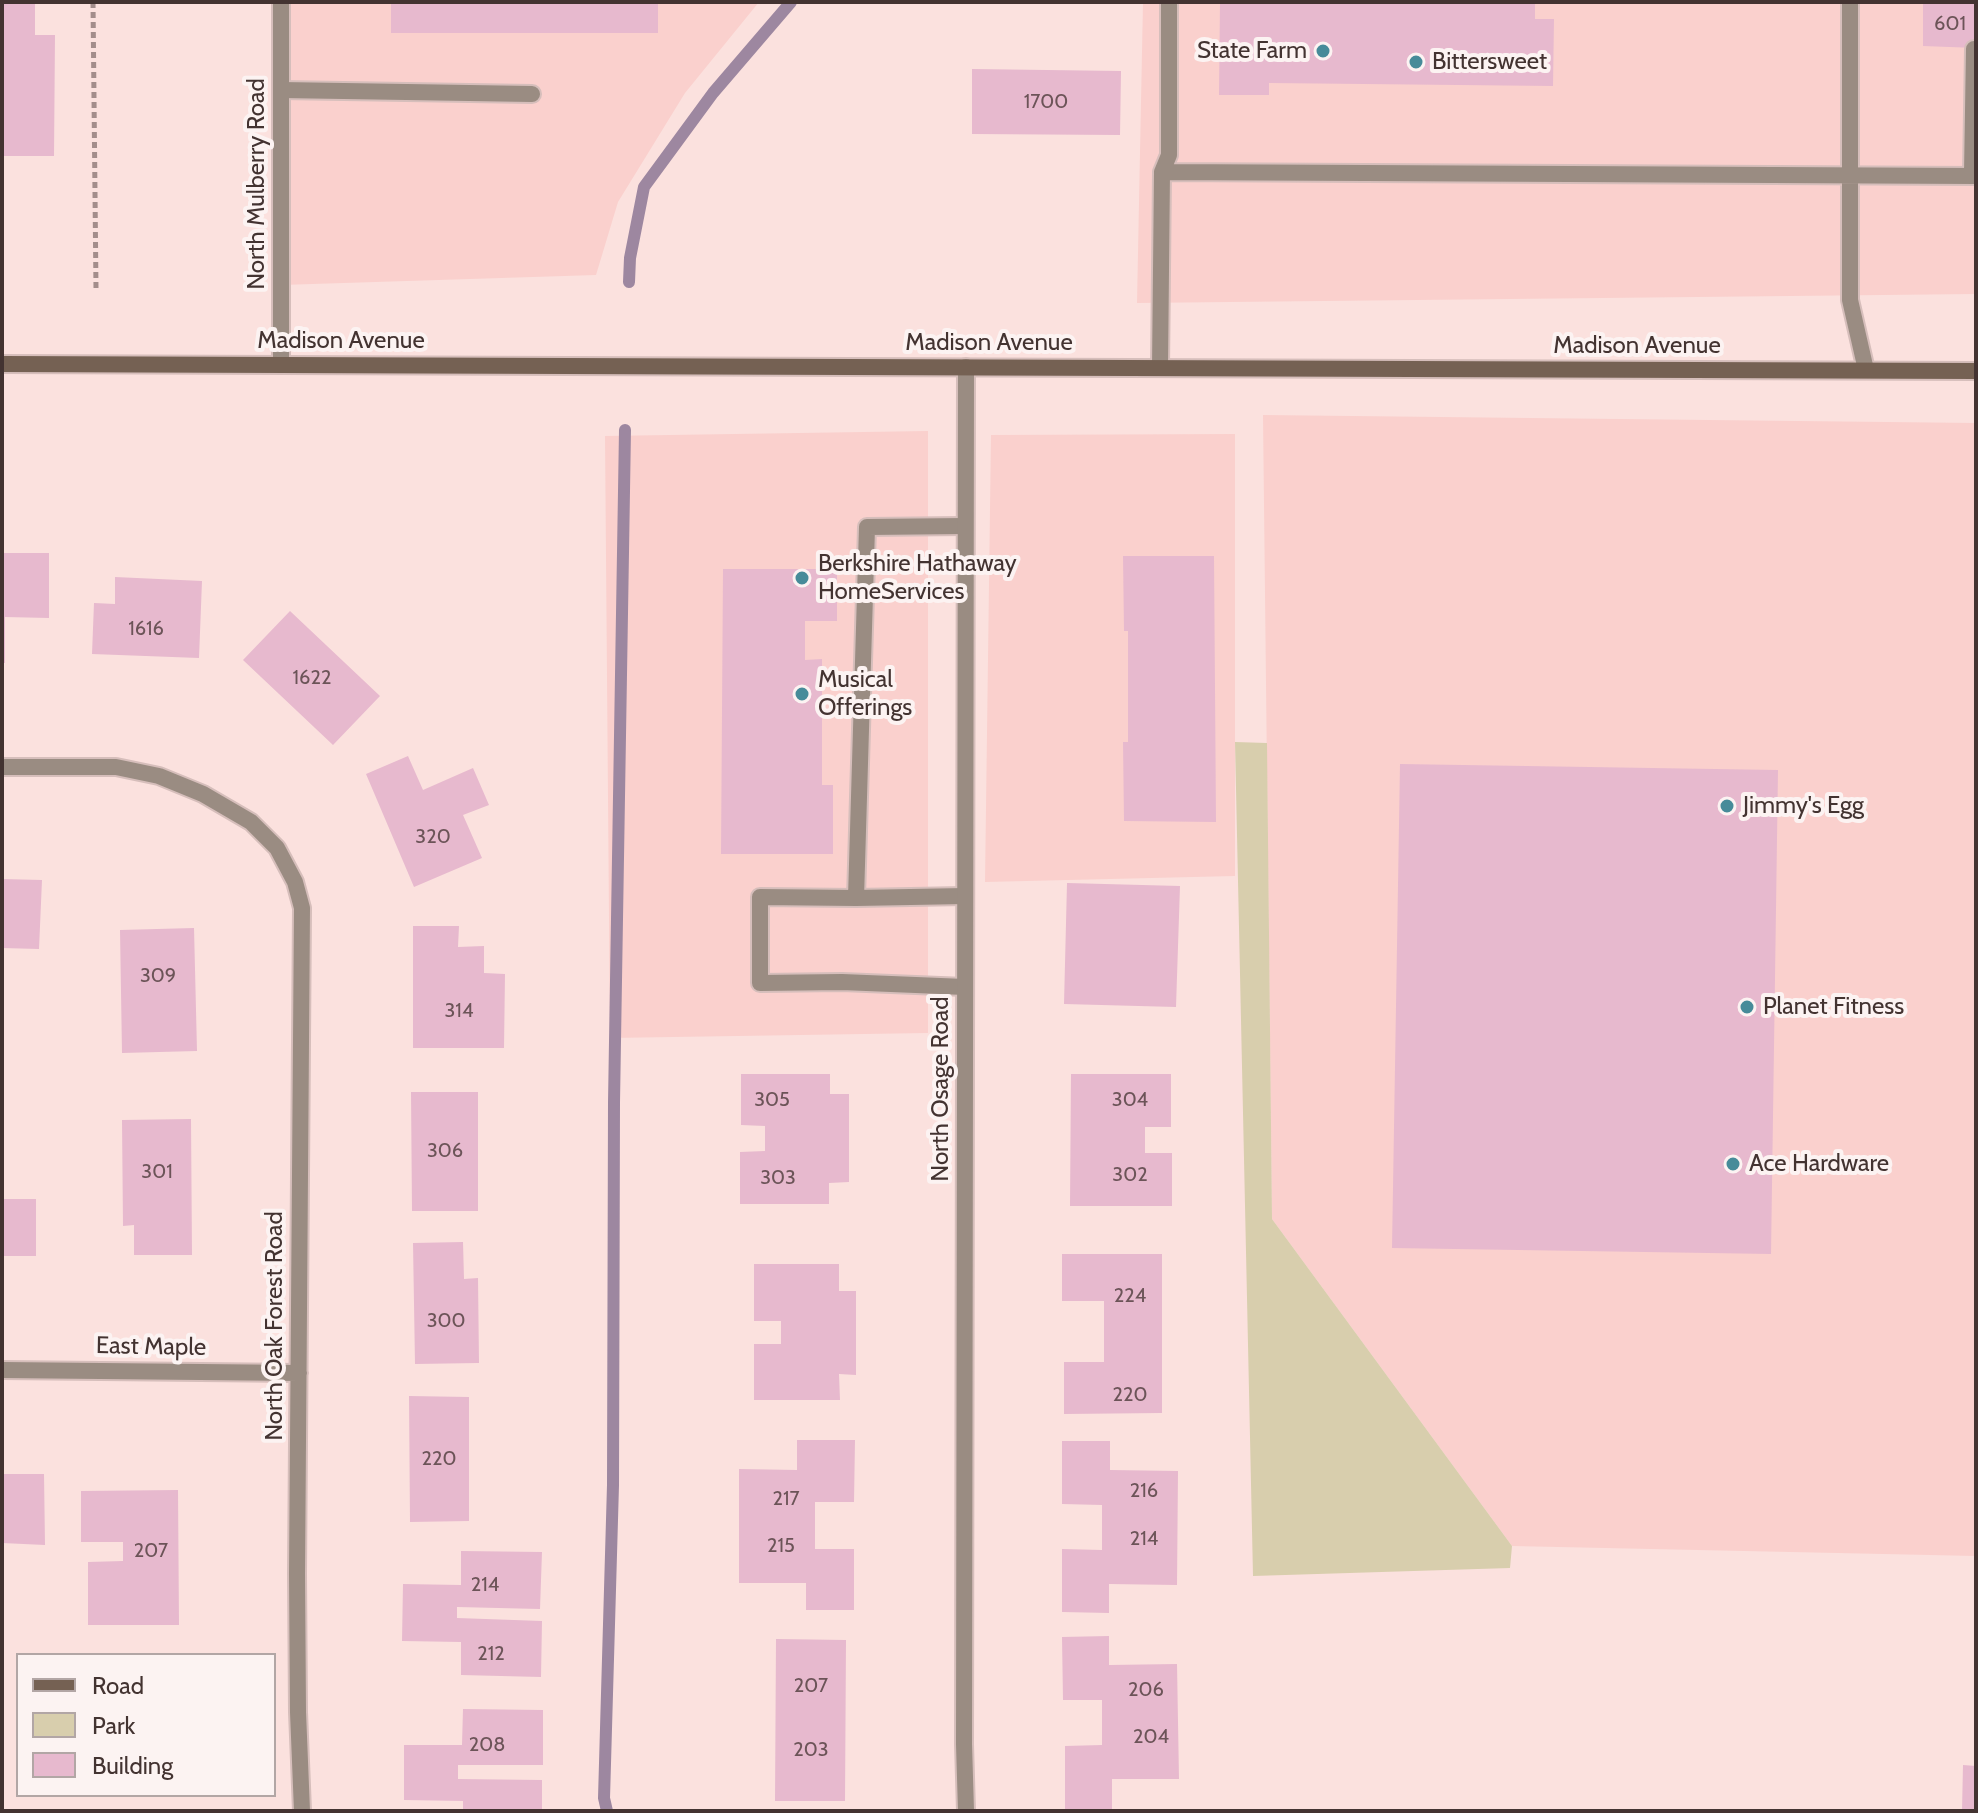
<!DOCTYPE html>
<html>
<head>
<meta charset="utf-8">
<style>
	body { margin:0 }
	#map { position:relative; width:1978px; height:1813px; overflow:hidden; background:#fbe1de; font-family:Cabin,sans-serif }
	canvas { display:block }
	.frame { position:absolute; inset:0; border:4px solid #433331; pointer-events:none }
	.legend { position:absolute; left:16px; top:1653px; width:260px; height:144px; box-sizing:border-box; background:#fcf3f2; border:2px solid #b2a6a5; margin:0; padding:10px 14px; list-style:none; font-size:24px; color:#433331 }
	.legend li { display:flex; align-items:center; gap:16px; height:40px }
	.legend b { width:40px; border:2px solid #b2a6a5 }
</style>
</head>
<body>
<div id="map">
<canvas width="1978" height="1813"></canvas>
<div class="frame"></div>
<ul class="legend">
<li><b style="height:10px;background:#756153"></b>Road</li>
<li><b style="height:22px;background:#d8cead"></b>Park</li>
<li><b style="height:22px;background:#e7b9ce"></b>Building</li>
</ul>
</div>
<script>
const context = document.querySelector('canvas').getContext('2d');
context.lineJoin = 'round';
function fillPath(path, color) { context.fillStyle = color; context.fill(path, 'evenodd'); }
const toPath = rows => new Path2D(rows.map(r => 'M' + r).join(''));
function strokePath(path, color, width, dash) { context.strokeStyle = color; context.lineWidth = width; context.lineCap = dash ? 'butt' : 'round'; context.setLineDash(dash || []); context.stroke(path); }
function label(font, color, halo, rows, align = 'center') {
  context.font = font + ' Cabin,sans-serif'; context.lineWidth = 8; context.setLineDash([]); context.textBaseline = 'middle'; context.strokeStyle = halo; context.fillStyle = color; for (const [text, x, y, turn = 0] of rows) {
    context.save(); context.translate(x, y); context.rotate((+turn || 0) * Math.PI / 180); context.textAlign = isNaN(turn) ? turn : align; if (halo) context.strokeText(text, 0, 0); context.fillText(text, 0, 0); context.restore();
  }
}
fillPath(toPath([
	[281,2,759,2,685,93,618,202,596,275,281,285],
	[1143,2,1976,2,1976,294,1137,303],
	[1263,415,1976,423,1976,1556,1512,1546,1272,1219],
	[928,431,928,1033,610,1038,605,436],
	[1235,434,1235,876,985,882,991,435]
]), '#fad0cd');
fillPath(toPath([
	[1235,742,1267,743,1272,1219,1512,1546,1510,1568,1253,1576]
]), '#d8cead');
strokePath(toPath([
	[629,282,630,258,644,187,713,93,791,2],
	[607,1811,604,1798,613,1485,614,1102,625,430]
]), '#9d87a0', 12);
fillPath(toPath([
	[2,2,35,2,35,35,55,35,54,156,2,156],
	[391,2,658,2,658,33,391,33],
	[1220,2,1535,2,1535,19,1554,19,1553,86,1269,83,1269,95,1219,95],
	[1923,2,1976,2,1976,48,1923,46],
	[972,69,1121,71,1120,135,972,134],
	[2,553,49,553,49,618,5,617,5,663,2,663],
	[1123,556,1214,556,1216,822,1124,821,1123,742,1128,742,1128,631,1124,631],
	[723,569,837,569,837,621,805,621,805,660,822,659,822,785,833,785,833,854,721,854],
	[115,577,202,581,199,658,92,654,94,603,115,604],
	[290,611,380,696,333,745,243,660],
	[408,756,423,790,473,768,489,805,463,815,482,858,414,887,366,774],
	[1400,764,1778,770,1771,1254,1392,1248],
	[2,879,42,880,39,949,2,948],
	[1067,883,1180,886,1176,1007,1064,1004],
	[413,926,459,926,458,947,484,946,484,973,505,974,504,1048,413,1048],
	[194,928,197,1051,122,1053,120,930],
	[741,1074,830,1074,830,1094,849,1094,849,1182,829,1183,829,1204,740,1204,740,1152,765,1151,765,1126,741,1125],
	[1071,1074,1171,1074,1171,1127,1145,1127,1145,1153,1172,1153,1172,1206,1070,1206],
	[411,1092,478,1092,478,1211,412,1211],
	[191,1119,192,1255,134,1255,134,1225,123,1226,122,1120],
	[2,1199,36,1199,36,1256,2,1256],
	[463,1242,464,1279,478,1278,479,1363,415,1364,413,1243],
	[1062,1254,1162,1254,1162,1413,1064,1414,1064,1362,1104,1362,1104,1301,1062,1301],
	[754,1264,839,1264,839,1291,856,1291,856,1375,839,1374,840,1400,754,1400,754,1344,781,1344,781,1321,754,1321],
	[409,1396,469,1397,469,1521,410,1522],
	[797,1440,855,1440,854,1502,815,1502,815,1549,854,1549,854,1610,806,1610,806,1583,739,1583,739,1469,797,1470],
	[1062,1441,1110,1441,1110,1470,1178,1471,1177,1585,1109,1584,1109,1613,1062,1612,1062,1549,1102,1550,1102,1505,1062,1504],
	[2,1474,44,1474,45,1545,2,1543],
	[178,1490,179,1625,88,1625,88,1562,123,1561,123,1542,81,1542,81,1491],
	[461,1551,542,1552,540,1609,457,1607,457,1618,542,1621,541,1677,461,1675,461,1642,402,1641,403,1584,461,1585],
	[1109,1636,1109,1665,1177,1664,1179,1779,1112,1779,1112,1809,1065,1809,1065,1746,1102,1745,1102,1700,1063,1700,1062,1637],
	[776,1639,846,1640,845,1801,775,1801],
	[463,1709,543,1710,543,1765,458,1765,458,1779,542,1780,542,1811,463,1811,463,1801,404,1800,404,1745,462,1745],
	[1963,1765,1976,1766,1976,1811,1962,1811]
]), '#e7b9ce');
const service = toPath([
	[1850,2,1850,300,1866,370],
	[281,90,532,94],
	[1162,172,1169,155,1169,2],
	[1972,174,1974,49],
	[1160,368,1162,172,1976,176],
	[965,896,856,898,760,897,760,983,842,982,965,987],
	[856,898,867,527,965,526]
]);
const minor = toPath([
	[281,365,281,2],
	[966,367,964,1744,966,1811],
	[2,767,116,767,159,776,203,794,251,822,277,848,295,882,302,908,297,1573,298,1712,302,1811],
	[2,1370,299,1373]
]);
const secondary = toPath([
	[2,364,1976,371]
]);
strokePath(service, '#d6bebb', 20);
strokePath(minor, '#d6bebb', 20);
strokePath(secondary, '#d6bebb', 20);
strokePath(toPath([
	[93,2,96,289]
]), '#a38d8b', 5, [6, 4]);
strokePath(service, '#9a8c82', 16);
strokePath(minor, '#9a8c82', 16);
strokePath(secondary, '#756153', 16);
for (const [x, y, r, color] of [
	[1323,51,8,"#478b99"],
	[1416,62,8,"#478b99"],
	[802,578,8,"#478b99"],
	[802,694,8,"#478b99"],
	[1727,806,8,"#478b99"],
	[1747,1007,8,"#478b99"],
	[1733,1164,8,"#478b99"]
]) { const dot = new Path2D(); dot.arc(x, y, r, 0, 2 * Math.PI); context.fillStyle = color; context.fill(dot); strokePath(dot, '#fcf3f2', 3); }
label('20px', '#6c5458', null, [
	["601",1950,24],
	["1700",1046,102],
	["1616",146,629],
	["1622",312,678],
	["320",433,837],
	["309",158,976],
	["314",459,1011],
	["305",772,1100],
	["304",1130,1100],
	["306",445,1151],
	["301",157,1172],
	["302",1130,1175],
	["303",778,1178],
	["224",1130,1296],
	["300",446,1321],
	["220",1130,1395],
	["220",439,1459],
	["216",1144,1491],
	["217",786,1499],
	["214",1144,1539],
	["215",781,1546],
	["207",151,1551],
	["214",485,1585],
	["212",491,1654],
	["207",811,1686],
	["206",1146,1690],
	["204",1151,1737],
	["208",487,1745],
	["203",811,1750]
]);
label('24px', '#433331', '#fcf3f2', [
	["State Farm",1307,51,"right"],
	["Bittersweet",1432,62],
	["Berkshire Hathaway",818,564],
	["HomeServices",818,592],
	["Musical",818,680],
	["Offerings",818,708],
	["Jimmy's Egg",1743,806],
	["Planet Fitness",1763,1007],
	["Ace Hardware",1749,1164]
], 'left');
label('24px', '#433331', '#fcf3f2', [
	["North Mulberry Road",257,184,-90],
	["Madison Avenue",341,341],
	["Madison Avenue",989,343],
	["Madison Avenue",1637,346],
	["North Osage Road",941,1089,-90],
	["North Oak Forest Road",275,1326,-90],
	["East Maple",151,1347,1]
]);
</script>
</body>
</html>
